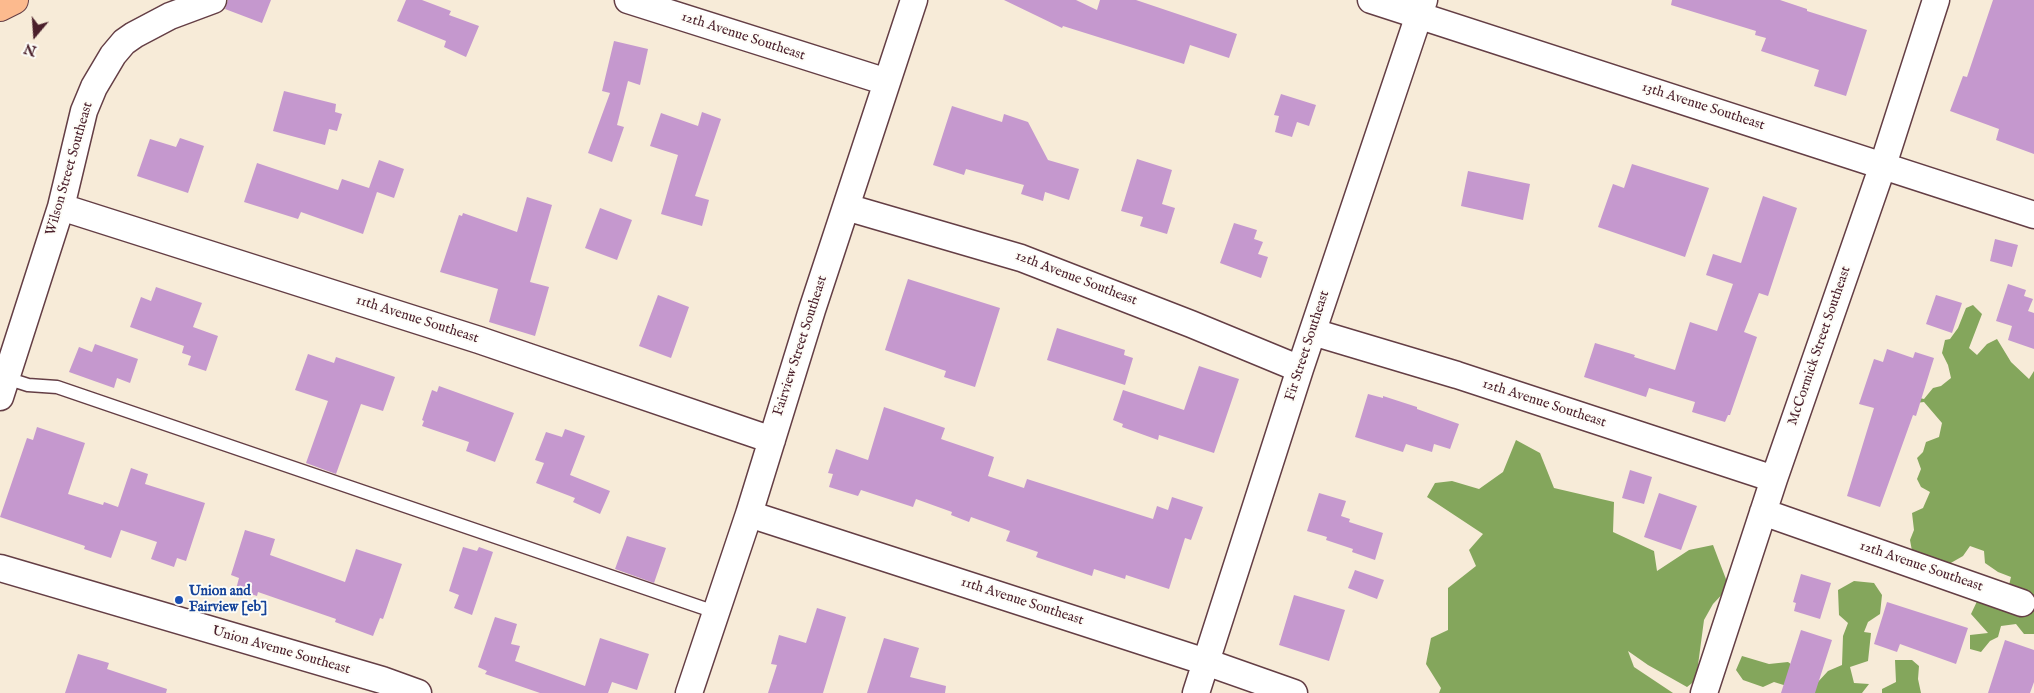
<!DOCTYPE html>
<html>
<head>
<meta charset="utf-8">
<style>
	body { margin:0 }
	#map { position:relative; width:2034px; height:693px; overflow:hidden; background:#f7ebd8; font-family:"IM FELL English",serif }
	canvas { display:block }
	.north { position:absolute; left:10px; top:10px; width:50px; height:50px; -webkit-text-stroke:4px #fdfcf7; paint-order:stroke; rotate:198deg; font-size:14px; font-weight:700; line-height:20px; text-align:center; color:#4a1f2b }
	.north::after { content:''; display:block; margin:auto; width:18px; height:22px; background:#4a1f2b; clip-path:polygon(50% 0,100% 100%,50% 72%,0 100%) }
</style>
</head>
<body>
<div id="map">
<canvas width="2034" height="693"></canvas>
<div class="north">N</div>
</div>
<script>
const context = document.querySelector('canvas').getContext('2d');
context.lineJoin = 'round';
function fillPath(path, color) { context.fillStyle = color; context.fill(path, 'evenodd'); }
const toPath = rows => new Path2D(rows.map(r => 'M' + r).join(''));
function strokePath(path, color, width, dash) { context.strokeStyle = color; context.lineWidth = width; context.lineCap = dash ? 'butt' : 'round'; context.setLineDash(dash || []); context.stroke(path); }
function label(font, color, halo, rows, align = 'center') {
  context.font = font + ' "IM FELL English",serif'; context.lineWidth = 4; context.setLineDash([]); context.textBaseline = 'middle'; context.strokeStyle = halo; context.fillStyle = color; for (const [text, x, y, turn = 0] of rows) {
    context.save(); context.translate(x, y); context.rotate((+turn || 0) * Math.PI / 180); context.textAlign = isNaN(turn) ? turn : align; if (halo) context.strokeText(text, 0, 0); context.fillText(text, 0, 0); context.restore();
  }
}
fillPath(toPath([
	[1973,305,1982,314,1969,348,1977,355,1987,344,1997,339,2011,362,2029,379,2034,371,2034,634,2024,634,2016,624,2001,626,1998,637,1990,641,1981,652,1970,649,1970,635,1988,633,1971,614,1980,595,2014,615,2029,607,2009,585,2011,577,1998,572,1985,563,1984,551,1970,546,1963,556,1949,564,1912,551,1910,540,1914,530,1912,513,1923,508,1930,492,1921,487,1917,479,1921,469,1917,458,1923,452,1926,442,1939,437,1942,423,1924,402,1916,403,1911,396,1924,399,1933,388,1941,386,1951,378,1948,365,1942,353,1945,340,1950,339,1958,328,1966,308],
	[1516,440,1540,453,1554,488,1614,502,1613,532,1654,551,1657,571,1689,550,1713,545,1729,587,1713,604,1704,620,1696,680,1687,687,1648,665,1628,651,1634,667,1673,693,1439,693,1441,688,1426,664,1431,638,1448,630,1448,588,1476,566,1469,550,1483,534,1427,497,1435,483,1452,481,1479,489,1503,472],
	[1854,581,1874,583,1882,595,1880,614,1868,622,1864,632,1871,633,1868,661,1850,667,1854,683,1869,684,1862,693,1802,693,1790,687,1774,682,1763,687,1743,680,1736,670,1742,656,1769,664,1788,662,1817,683,1828,671,1842,665,1843,636,1848,623,1839,615,1838,590],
	[1895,660,1912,660,1919,666,1918,679,1921,693,1882,693,1882,689,1896,682]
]), '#84a65c');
fillPath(toPath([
	[228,0,271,0,262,23,225,9],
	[406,0,422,0,451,11,449,15,479,26,466,57,444,47,446,41,397,21],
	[1004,0,1076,0,1097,10,1100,0,1136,0,1237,34,1229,58,1190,45,1184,64,1063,26,1062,28],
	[1672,0,1780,0,1807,9,1807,11,1867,30,1846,96,1814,86,1819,70,1761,51,1766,38,1755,35,1756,31,1671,5],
	[1993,0,2034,0,2034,154,1996,140,1999,129,1950,111,1963,76,1967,77],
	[614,41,648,49,640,85,628,81,617,125,624,127,612,162,588,153,610,93,602,91],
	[284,91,336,104,335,112,342,114,337,131,329,129,325,145,273,131],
	[1281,94,1316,105,1309,126,1297,122,1292,137,1275,132,1279,116,1274,115],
	[952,106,1002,122,1004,114,1028,122,1048,160,1079,169,1069,200,1045,192,1043,201,1021,194,1024,185,966,169,964,175,933,165],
	[702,112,721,119,695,196,709,200,702,226,661,214,678,155,650,146,661,113,698,126],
	[180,138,204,146,188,193,137,176,150,139,176,147],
	[1137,159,1172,170,1162,204,1175,208,1167,234,1140,226,1143,217,1121,211],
	[379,160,404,169,394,198,377,192,363,234,301,212,298,219,244,202,257,163,338,190,342,179,369,188],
	[1632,164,1709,188,1685,257,1598,227,1613,184,1624,188],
	[1468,171,1530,184,1523,220,1461,206],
	[1763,196,1797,208,1768,296,1759,293,1744,332,1757,337,1730,415,1728,415,1725,422,1692,412,1695,402,1649,388,1646,397,1584,377,1595,343,1635,355,1634,357,1675,370,1690,322,1717,331,1733,284,1706,275,1713,254,1741,263],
	[527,197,552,205,530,282,549,287,535,336,489,322,498,289,440,272,459,215,462,216,463,213,517,232],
	[600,208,632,220,617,260,585,248],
	[1234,223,1257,230,1254,239,1263,242,1258,254,1268,257,1261,278,1220,263],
	[1995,239,2018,245,2012,267,1990,261],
	[908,279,1000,308,975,387,944,377,946,371,885,350],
	[2008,284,2026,290,2024,296,2033,299,2028,311,2034,313,2034,349,2008,340,2012,326,1996,321],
	[156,287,202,303,193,327,218,336,206,371,188,365,191,356,182,353,184,346,130,327,141,297,151,301],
	[658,295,689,307,671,358,639,346],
	[1936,295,1962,303,1952,333,1926,324],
	[1057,328,1125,350,1124,355,1133,358,1125,385,1047,360],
	[95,344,138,359,130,383,117,378,114,388,69,372,79,347,92,352],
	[1887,349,1913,358,1915,352,1934,358,1916,416,1913,415,1880,507,1847,496,1874,408,1859,404,1874,359,1883,362],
	[308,354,334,363,336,357,395,377,383,411,361,404,336,474,306,463,328,401,295,390],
	[1199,366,1239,379,1214,453,1159,435,1158,440,1122,427,1123,424,1113,420,1123,390,1184,410],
	[439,386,514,413,495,462,466,451,469,442,422,426,424,421,422,420,432,390,437,392],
	[1368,394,1383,398,1383,396,1417,407,1417,409,1459,424,1450,449,1434,444,1432,452,1406,444,1403,452,1355,437],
	[884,407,945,428,941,439,994,457,988,476,1024,488,1027,479,1153,519,1157,506,1168,510,1172,497,1203,507,1191,540,1185,538,1169,589,1126,575,1125,579,1094,569,1092,576,1036,557,1038,552,1006,541,1010,531,971,517,969,522,951,515,952,512,916,499,913,507,861,490,858,496,829,487,833,474,828,473,836,449,868,460],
	[37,427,85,443,68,494,103,505,104,502,118,507,131,468,148,474,145,484,205,503,186,561,177,558,174,567,151,559,157,542,121,530,111,558,84,549,85,546,0,517,27,438,33,440],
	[565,429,585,436,570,475,610,491,600,514,573,502,575,498,536,483,544,463,535,460,546,432,562,437],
	[1630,470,1652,477,1644,504,1622,498],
	[1319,493,1346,501,1341,516,1350,519,1349,522,1383,533,1375,560,1352,552,1353,549,1326,540,1327,537,1307,531],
	[1659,493,1697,506,1681,550,1644,537],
	[245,530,275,539,270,555,345,582,356,549,402,564,383,619,380,618,373,636,335,622,336,619,258,592,257,596,236,589,239,578,231,575],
	[627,536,666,548,654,583,615,569],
	[463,547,477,551,479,547,493,552,472,615,454,608,459,595,449,591],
	[1355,570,1384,580,1377,599,1348,588],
	[1801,574,1831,583,1820,619,1794,611,1796,603,1793,602],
	[1294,595,1345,610,1329,661,1279,645],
	[1887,602,1968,628,1956,664,1900,644,1897,652,1874,644],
	[817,608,846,617,823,693,768,693,777,665,771,664,779,635,806,643],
	[495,617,517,624,511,644,520,646,515,661,585,686,600,638,649,654,637,690,612,682,608,693,540,693,485,674,487,671,478,667],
	[1801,630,1832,640,1815,693,1781,693],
	[884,638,919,648,910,677,946,686,945,693,867,693],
	[2005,640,2034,650,2034,682,2030,693,1988,693],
	[78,654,109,663,107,669,167,689,166,693,65,693]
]), '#c598ce');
const lane = toPath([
	[6,378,28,385,57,387,715,612]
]);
const street = toPath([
	[628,0,887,82],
	[1371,0,2034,215],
	[61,207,479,340,772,440],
	[846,207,1021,258,1191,324,1300,369],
	[1313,332,1457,375,1774,479],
	[0,397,61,207,84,111,94,87,113,55,124,42,134,35,170,16,213,0],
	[1763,512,2022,603],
	[749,514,1206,662,1294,693],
	[0,568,382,680,418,693],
	[689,693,749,514,812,310,914,0],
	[1196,693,1300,369,1424,0],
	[1704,693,1774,479,1883,165,1936,0]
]);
const highway = toPath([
	[0,7,14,0]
]);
strokePath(lane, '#643e45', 15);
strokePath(street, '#643e45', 29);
strokePath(highway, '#643e45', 30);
strokePath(lane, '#fff', 12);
strokePath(street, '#fff', 26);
strokePath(highway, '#fcba8e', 28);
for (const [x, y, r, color] of [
	[179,600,5,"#1a4fb4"]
]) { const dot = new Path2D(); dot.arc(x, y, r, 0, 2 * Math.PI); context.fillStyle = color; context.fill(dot); strokePath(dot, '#fdfcf7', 2); }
label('14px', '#4a1f2b', '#fdfcf7', [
	["12th Avenue Southeast",743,37,18],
	["13th Avenue Southeast",1703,107,18],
	["Wilson Street Southeast",70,169,-74],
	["12th Avenue Southeast",1076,279,21],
	["11th Avenue Southeast",417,320,18],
	["Fairview Street Southeast",801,346,-72],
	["Fir Street Southeast",1308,346,-72],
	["McCormick Street Southeast",1820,346,-71],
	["12th Avenue Southeast",1544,404,18],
	["12th Avenue Southeast",1921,567,19],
	["11th Avenue Southeast",1022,602,18],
	["Union Avenue Southeast",281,651,16]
]);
label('bold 14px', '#164399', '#fdfcf7', [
	["Union and",189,592],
	["Fairview [eb]",189,608]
], 'left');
</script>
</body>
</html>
